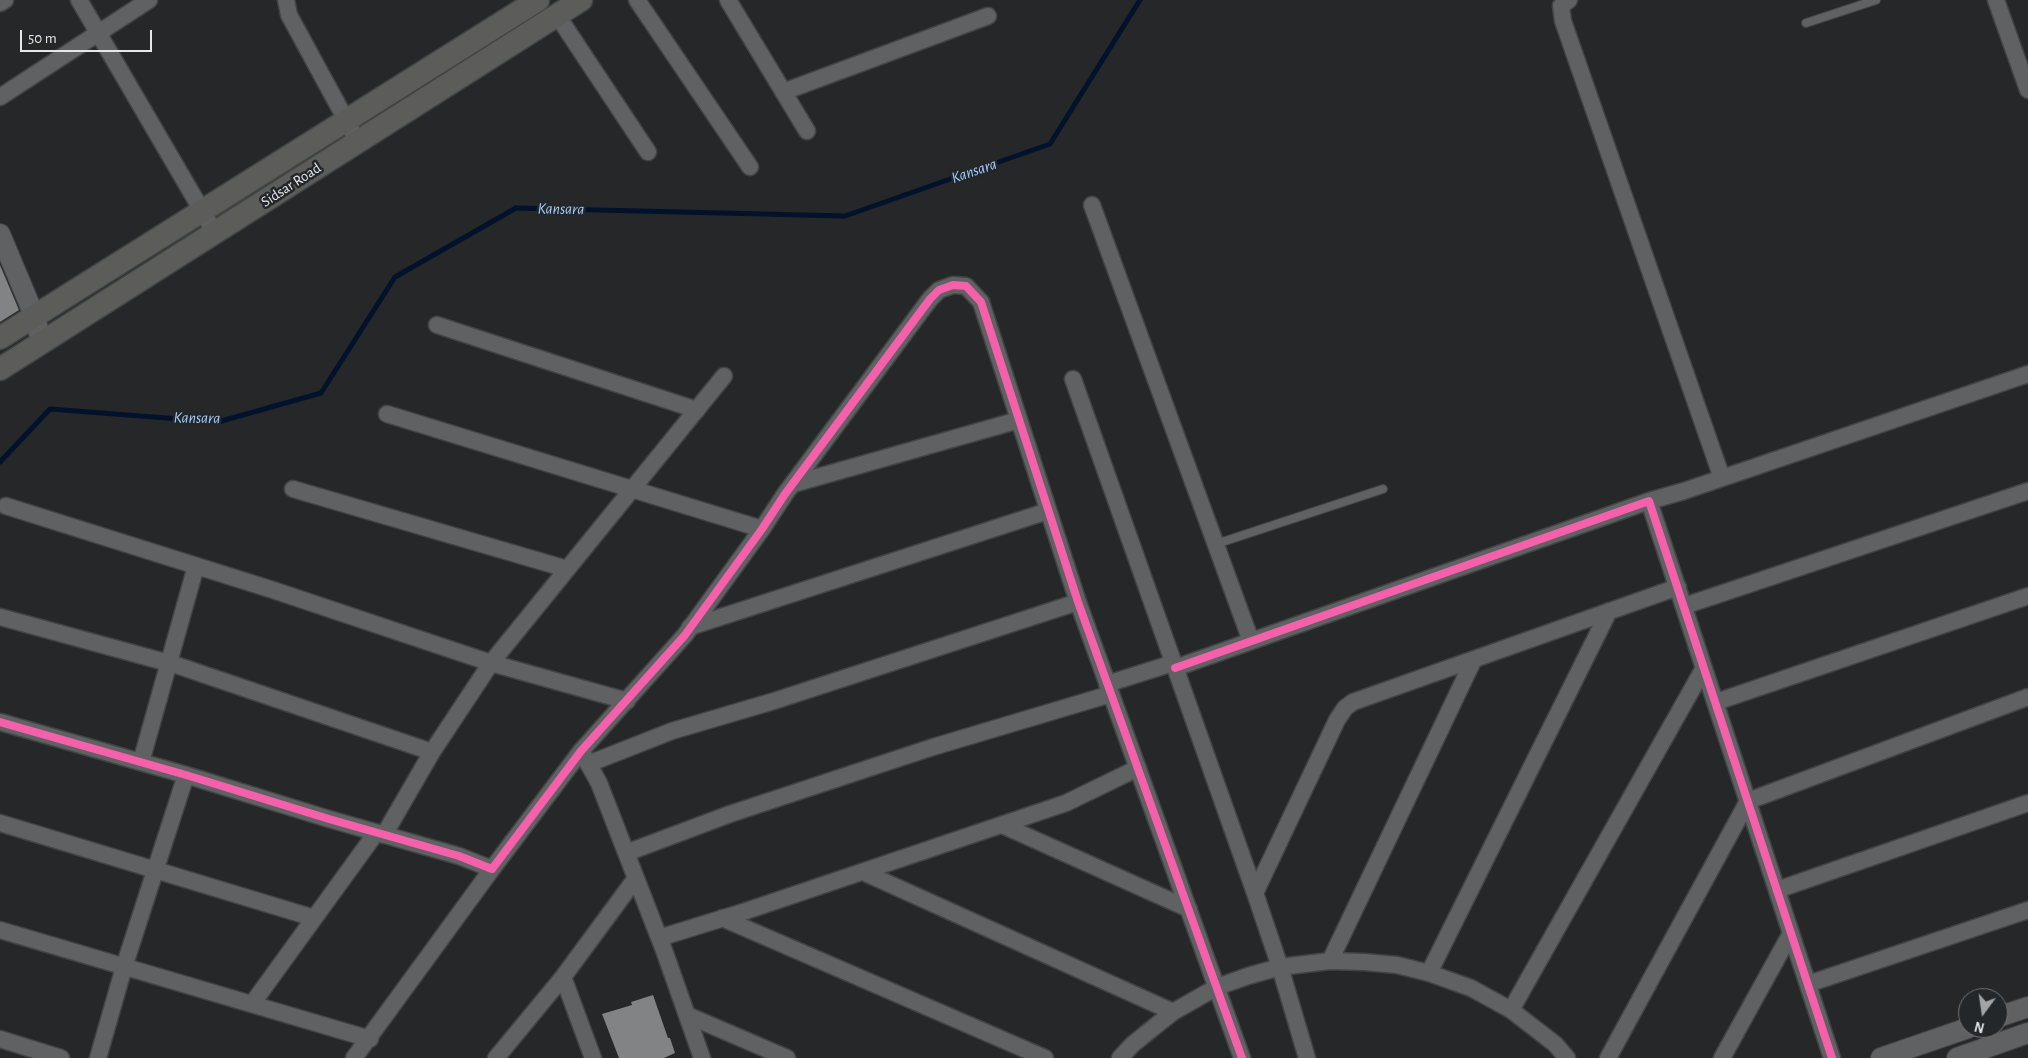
<!DOCTYPE html>
<html>
<head>
<meta charset="utf-8">
<style>
	body { margin:0 }
	#map { position:relative; width:2028px; height:1058px; overflow:hidden; background:#252729; font-family:"Alegreya Sans",sans-serif }
	canvas { display:block }
	.north { position:absolute; left:1958px; top:988px; width:50px; height:50px; box-sizing:border-box; background:#24272a; border:1px solid #717476; border-radius:50%; rotate:194deg; font-size:14px; font-weight:700; line-height:20px; text-align:center; color:#e5e7e9 }
	.north::after { content:''; display:block; margin:auto; width:18px; height:22px; background:#a2a4a6; clip-path:polygon(50% 0,100% 100%,50% 72%,0 100%) }
	.scale { position:absolute; left:20px; top:30px; width:132px; height:22px; box-sizing:border-box; border:2px solid #e5e7e9; border-top:0; padding-left:6px; font-size:15px; line-height:18px; white-space:nowrap; color:#e5e7e9; -webkit-text-stroke:4px #24272a; paint-order:stroke }
</style>
</head>
<body>
<div id="map">
<canvas width="2028" height="1058"></canvas>
<div class="north">N</div>
<div class="scale">50 m</div>
</div>
<script>
const context = document.querySelector('canvas').getContext('2d');
context.lineJoin = 'round';
const toPath = rows => new Path2D(rows.map(r => 'M' + r).join(''));
function strokePath(path, color, width, dash) { context.strokeStyle = color; context.lineWidth = width; context.lineCap = dash ? 'butt' : 'round'; context.setLineDash(dash || []); context.stroke(path); }
function fillPath(path, color) { context.fillStyle = color; context.fill(path, 'evenodd'); }
function label(font, color, halo, rows, align = 'center') {
  context.font = font + ' "Alegreya Sans",sans-serif'; context.lineWidth = 5; context.setLineDash([]); context.textBaseline = 'middle'; context.strokeStyle = halo; context.fillStyle = color; for (const [text, x, y, turn = 0] of rows) {
    context.save(); context.translate(x, y); context.rotate((+turn || 0) * Math.PI / 180); context.textAlign = isNaN(turn) ? turn : align; if (halo) context.strokeText(text, 0, 0); context.fillText(text, 0, 0); context.restore();
  }
}
strokePath(toPath([
	[0,462,50,409,218,422,321,393,395,277,516,208,845,216,1050,144,1140,0]
]), '#03122b', 5);
fillPath(toPath([
	[0,265,19,310,0,322],
	[653,995,668,1038,670,1038,675,1053,664,1058,619,1058,602,1014,632,1005,631,1002]
]), '#828385');
const service = toPath([
	[1806,23,1876,0],
	[1216,544,1383,489]
]);
const minor = toPath([
	[79,0,215,233],
	[286,0,289,15,358,142],
	[637,0,750,167],
	[728,0,807,131],
	[1569,0,1561,6,1563,21,1722,478],
	[1996,0,2028,90],
	[0,3,5,0],
	[557,15,648,152],
	[783,92,988,16],
	[0,97,149,0],
	[1092,205,1251,641],
	[437,325,697,410],
	[1073,379,1255,893,1280,967,1307,1058],
	[387,414,762,529],
	[793,484,1019,420],
	[293,489,567,569],
	[1649,501,1684,491,2028,374],
	[6,506,273,590,491,663,627,701],
	[1684,606,2028,491],
	[0,617,176,665,432,752,384,835],
	[690,627,1048,511],
	[1175,668,1649,501,1832,1058],
	[1107,684,1173,663],
	[1716,702,2028,596],
	[0,722,186,775,329,819,459,856,492,869,581,751,685,635,762,529,785,494,930,299,939,290,953,285,966,286,981,302,1078,602,1242,1058],
	[432,752,491,663,724,376],
	[584,756,599,783,665,953,702,1058],
	[141,762,196,566],
	[588,764,672,731,774,701,1078,602],
	[0,823,314,918],
	[1002,825,1189,909],
	[626,853,730,814,933,747,1111,694],
	[863,872,1173,1012],
	[1777,890,2028,803],
	[1255,893,1337,720,1345,708,1353,702,1678,587],
	[722,918,1045,1058],
	[0,930,370,1039],
	[659,938,743,912,1066,803,1138,768],
	[1330,961,1474,659],
	[1429,973,1609,611],
	[563,977,593,1058],
	[1808,984,2028,910],
	[252,1004,376,833],
	[1511,1010,1704,668],
	[687,1015,787,1058],
	[0,1039,61,1058],
	[98,1058,124,967,186,775],
	[354,1058,492,869],
	[496,1058,563,977,636,878],
	[1120,1058,1133,1044,1173,1012,1217,987,1248,976,1280,967,1330,961,1364,962,1397,965,1429,973,1471,988,1511,1010,1555,1044,1567,1058],
	[1608,1058,1748,801,2028,697],
	[1722,1058,1791,933]
]);
const tertiary = toPath([
	[0,234,34,315,42,343],
	[1998,1017,2028,1007],
	[1881,1058,1968,1028],
	[1957,1058,2028,1033]
]);
const secondary = toPath([
	[0,338,538,0],
	[0,369,581,0]
]);
strokePath(service, '#424344', 10);
strokePath(minor, '#424344', 19);
strokePath(tertiary, '#424344', 22);
strokePath(secondary, '#424344', 25);
strokePath(service, '#606163', 8);
strokePath(minor, '#606163', 16);
strokePath(tertiary, '#606163', 20);
strokePath(secondary, '#5c5d5b', 22);
strokePath(toPath([
	[1175,668,1649,501,1832,1058],
	[0,722,186,775,329,819,459,856,492,869,581,751,685,635,762,529,785,494,930,299,939,290,953,285,966,286,981,302,1078,602,1242,1058]
]), '#f560ab', 8);
label('15px', '#e5e7e9', '#24272a', [
	["Sidsar Road",291,185,-33]
]);
label('italic 16px', '#a4ccfd', '#24272a', [
	["Kansara",974,171,-19],
	["Kansara",561,209,1],
	["Kansara",197,418,1]
]);
</script>
</body>
</html>
